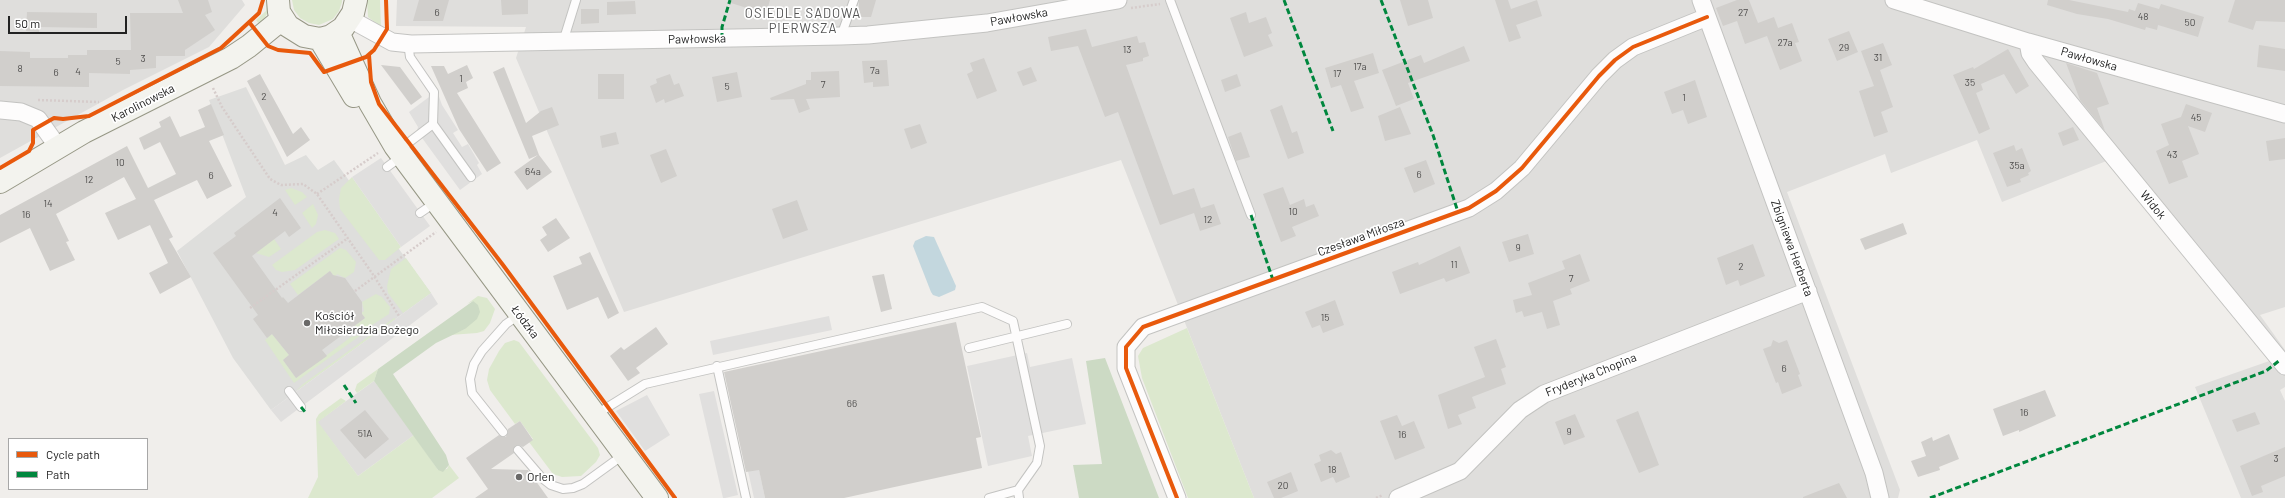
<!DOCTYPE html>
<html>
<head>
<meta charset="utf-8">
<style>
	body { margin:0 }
	#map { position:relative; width:2285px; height:498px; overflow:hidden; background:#f0eeeb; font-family:Barlow,sans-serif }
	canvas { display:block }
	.legend { position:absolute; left:8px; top:438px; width:140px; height:52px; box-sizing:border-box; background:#fff; border:1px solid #a7a7a7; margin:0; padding:5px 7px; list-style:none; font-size:12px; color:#222 }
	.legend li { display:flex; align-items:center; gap:8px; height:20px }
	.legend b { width:20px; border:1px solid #a7a7a7 }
	.scale { position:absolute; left:8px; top:16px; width:119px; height:18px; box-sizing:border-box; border:2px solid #222; border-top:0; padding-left:5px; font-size:12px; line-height:14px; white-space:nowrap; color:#222; -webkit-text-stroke:3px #fff; paint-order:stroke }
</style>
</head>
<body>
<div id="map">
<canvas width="2285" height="498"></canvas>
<ul class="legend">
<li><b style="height:5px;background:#e8590c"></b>Cycle path</li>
<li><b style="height:5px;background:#00873e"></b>Path</li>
</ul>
<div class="scale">50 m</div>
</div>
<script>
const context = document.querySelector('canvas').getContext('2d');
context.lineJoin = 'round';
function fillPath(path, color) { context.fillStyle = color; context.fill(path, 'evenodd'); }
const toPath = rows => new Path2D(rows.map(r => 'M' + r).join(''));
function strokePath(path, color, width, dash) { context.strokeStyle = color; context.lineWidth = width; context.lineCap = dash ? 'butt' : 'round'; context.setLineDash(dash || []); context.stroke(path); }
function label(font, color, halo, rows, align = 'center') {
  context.font = font + ' Barlow,sans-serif'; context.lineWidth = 3.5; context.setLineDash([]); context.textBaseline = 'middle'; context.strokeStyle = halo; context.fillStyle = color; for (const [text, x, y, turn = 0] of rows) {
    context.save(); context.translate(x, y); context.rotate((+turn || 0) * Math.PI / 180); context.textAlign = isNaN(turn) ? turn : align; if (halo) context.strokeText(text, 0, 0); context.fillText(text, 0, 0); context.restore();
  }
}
fillPath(toPath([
	[0,0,242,0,245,5,209,47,123,90,0,158],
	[397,0,2285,0,2285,307,2260,315,2285,350,2285,387,2280,390,2285,401,2285,498,2241,498,2195,387,2275,359,2109,160,2002,202,1977,140,1891,173,1885,154,1787,192,1900,490,1898,498,1254,498,1121,160,624,312,516,58,526,27,396,26],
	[374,381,414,435,358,476,317,422]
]), '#dfdedc');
fillPath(toPath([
	[246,87,285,165,306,155,318,170,334,160,431,293,271,410,233,358,177,251,246,197,209,100]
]), '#dededc');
fillPath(toPath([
	[267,0,267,14,260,25,256,20,266,11],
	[292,0,342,0,342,2,339,11,333,19,319,25,309,23,300,18,294,10],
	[367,0,380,0,381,27,368,17],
	[352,177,401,247,385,260,379,260,340,209,339,199,341,188],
	[291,188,302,192,307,197,295,205,285,190],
	[313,204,318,215,316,224,312,228,302,213],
	[325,230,335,233,339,239,295,270,282,272,276,270,272,265,317,232],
	[274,239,281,249,269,257,256,253],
	[340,248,346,250,356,262,354,272,345,278,337,274,335,277,330,271,298,295,290,284],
	[406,258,431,293,403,313,388,293,387,286,391,269],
	[376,294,382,297,390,307,389,314,369,327,353,327,365,318,361,313,364,311,362,302],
	[478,296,487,298,495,309,490,323,484,331,477,333,450,335,465,329,473,301,467,304],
	[394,318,396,319,296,391,303,384],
	[1187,328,1254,498,1188,498,1142,378,1138,356,1143,348],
	[272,334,289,355,283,360,296,378,351,337,361,335,294,383,265,340],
	[514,340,519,342,598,448,600,455,596,462,581,476,562,477,553,474,529,442,533,439,520,421,515,424,490,390,487,380,489,369,499,351,505,343],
	[378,369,374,381,357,393,355,390,357,384],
	[341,398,346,401,318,422,358,476,414,435,438,470,447,469,449,465,459,478,432,498,308,498,318,477,316,419,319,414]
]), '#dce8ce');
fillPath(toPath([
	[473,301,478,305,480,312,477,319,465,329,436,343,393,374,446,455,449,465,443,472,438,470,374,381,378,369],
	[1105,358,1159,498,1079,498,1073,465,1102,464,1086,361]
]), '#ccdac4');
fillPath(toPath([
	[437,91,442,105,458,130,453,133,462,147,468,144,479,163,477,165,482,174,460,190,417,131,418,127,409,112],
	[381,158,430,226,401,247,352,177],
	[431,293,438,304,281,422,271,410],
	[829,316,832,330,713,355,710,341],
	[1027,353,1030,367,1072,358,1086,424,1028,436,1032,456,988,466,967,366],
	[714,391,738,495,725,498,723,498,699,394],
	[647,395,670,435,645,451,616,411],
	[759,469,765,498,754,498,748,471]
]), '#e0dfde');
fillPath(toPath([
	[926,236,934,237,956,286,955,290,939,297,933,295,931,292,913,246,915,241]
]), '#c3d7de');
fillPath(toPath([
	[178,0,208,0,212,12,205,15,215,30,185,50,185,56,156,56,156,68,130,70,130,74,89,73,89,87,0,86,0,51,30,52,30,58,68,58,68,55,87,55,87,50,131,50,130,13,183,13],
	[419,0,449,0,443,21,413,21],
	[501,0,528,0,528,14,502,15],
	[731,0,770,0,766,14,731,3],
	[859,0,876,0,871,17,859,17],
	[1400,0,1428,0,1433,18,1408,26],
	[1495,0,1508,0,1511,9,1537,0,1542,16,1516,25,1521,38,1509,42],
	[1737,0,1749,0,1758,23,1774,17,1778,28,1792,23,1799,42,1795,43,1802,61,1780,70,1767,36,1745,44,1737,21,1723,26,1716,8],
	[2048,0,2069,0,2128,12,2129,9,2135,11,2138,3,2159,9,2161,4,2204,17,2198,37,2158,25,2157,30,2146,27,2145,30,2108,19,2077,14,2047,5],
	[2235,0,2285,0,2285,22,2256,21,2253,30,2228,22],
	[635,1,636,14,607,15,607,2],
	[581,9,599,9,599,23,581,24],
	[27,12,97,13,97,28,39,27,39,32,26,31],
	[1246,12,1249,23,1266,17,1272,33,1268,35,1273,46,1244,57,1230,18],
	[1086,29,1092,47,1137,36,1139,43,1145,42,1149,56,1143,58,1143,61,1126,65,1173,195,1194,188,1201,208,1214,204,1221,224,1200,231,1194,213,1160,225,1118,112,1105,117,1078,46,1051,51,1048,37],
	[1849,31,1858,52,1837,61,1828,39],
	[1883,43,1892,65,1880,70,1893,107,1881,112,1888,132,1874,137,1859,91,1874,86,1861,51],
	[2259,45,2285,49,2285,71,2257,67],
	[1464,46,1470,61,1408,83,1414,99,1396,106,1382,70,1421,55,1424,63],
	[2008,49,2029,86,2016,94,2004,74,1981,84,1983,90,1976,93,1990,129,1979,134,1953,75,1973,67,1974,69],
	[1373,53,1379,73,1354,81,1364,108,1351,112,1341,85,1331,88,1325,68],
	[984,58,997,91,977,99,967,74,973,71,970,63],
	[887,60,889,86,873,87,873,82,864,83,862,61],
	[2066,63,2097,73,2109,104,2097,108,2105,131,2080,100],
	[381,65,400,67,422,97,411,105],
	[467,65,473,78,466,82,468,88,457,93,501,163,487,172,459,129,431,66,444,66,448,74],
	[504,67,526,123,541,111,552,107,559,125,532,136,539,155,552,172,527,190,514,172,538,155,529,159,493,72],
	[1031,67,1037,81,1023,86,1017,72],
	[839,71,840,97,806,99,810,109,799,113,794,99,771,100,770,98,806,84,806,80,811,80,811,72],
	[737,72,742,97,717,102,712,77],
	[260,74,293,134,301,127,310,140,287,157,247,81],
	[598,74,624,74,624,99,598,99],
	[670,74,674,85,679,83,684,96,665,103,664,99,656,103,650,86,657,83,656,79],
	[1237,74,1241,86,1225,92,1221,80],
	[1695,80,1707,117,1688,124,1683,110,1672,114,1664,92],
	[211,104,224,135,209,141,232,186,207,199,197,180,154,200,173,237,169,239,191,277,160,294,149,273,168,263,150,225,118,240,105,213,136,199,124,177,56,214,69,241,66,242,75,260,50,271,30,228,0,243,0,215,127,146,148,188,176,174,160,142,144,150,139,138,161,127,159,122,170,116,180,137,205,127,198,110],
	[2186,104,2212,113,2205,132,2188,126,2199,154,2182,161,2188,177,2169,184,2156,151,2169,145,2161,124,2181,117],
	[1282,105,1292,133,1297,131,1304,153,1288,159,1270,110],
	[1400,107,1411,134,1385,141,1378,116],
	[920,124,927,143,911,149,904,129],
	[2073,127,2079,140,2063,146,2058,133],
	[616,132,619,144,602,148,600,136],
	[1241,132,1250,157,1236,161,1228,137],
	[2285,138,2285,159,2269,161,2266,141],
	[2014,145,2016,151,2022,148,2031,171,2028,173,2029,175,2020,179,2021,182,2007,187,1993,153],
	[666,149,677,176,661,183,650,155],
	[1426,160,1435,184,1414,193,1404,168],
	[1283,187,1290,205,1304,199,1306,207,1314,204,1319,216,1292,227,1296,236,1281,242,1263,194],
	[280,198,301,228,289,237,285,231,252,256,282,298,283,297,288,303,330,271,333,275,345,278,362,302,362,314,365,318,322,350,327,356,296,378,283,360,289,355,272,334,267,338,253,319,258,315,213,253,236,236,234,233],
	[797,200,808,230,783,239,772,209],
	[556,218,570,238,548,252,540,240,547,235,542,227],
	[1903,223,1907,234,1865,250,1860,239],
	[1528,234,1534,254,1509,262,1502,242],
	[1753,244,1765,276,1740,286,1738,280,1726,285,1717,258],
	[1460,246,1470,273,1446,282,1444,278,1400,294,1392,272,1418,262,1419,265],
	[590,252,619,313,608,319,598,297,567,310,553,276,582,264,579,257],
	[1580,254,1590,281,1570,289,1572,294,1553,301,1560,325,1547,329,1542,312,1524,317,1522,311,1516,313,1513,300,1532,295,1528,283,1565,269,1562,261],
	[884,274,892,309,881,312,872,276],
	[1335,300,1344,325,1323,333,1320,325,1312,328,1305,312],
	[956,322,981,437,976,438,982,468,844,498,765,498,759,470,746,472,724,372],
	[656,327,668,344,636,368,640,373,628,381,610,356,621,347,624,350],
	[1496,339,1506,367,1501,369,1506,384,1472,397,1476,408,1458,415,1462,424,1448,429,1438,395,1485,377,1474,347],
	[1773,340,1779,343,1787,340,1800,374,1798,375,1802,386,1782,394,1778,382,1776,383,1763,349,1771,346],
	[2045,390,2056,416,2019,432,2019,430,2003,436,1993,409],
	[365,410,389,439,365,459,340,430],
	[1638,411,1659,465,1639,473,1616,420],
	[2255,412,2260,424,2237,432,2232,420],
	[1575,414,1585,437,1564,445,1555,422],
	[1397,415,1402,426,1414,421,1425,448,1395,460,1380,421],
	[520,421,533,440,523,447,519,445,515,446,514,453,491,469,528,470,548,498,475,498,488,489,466,458,499,435,506,437,508,429],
	[1949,434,1959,459,1939,467,1940,470,1918,477,1911,461,1926,456,1921,442,1932,437,1933,441],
	[2285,447,2285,476,2261,486,2263,492,2252,496,2240,466],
	[1331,450,1336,454,1341,452,1350,477,1336,483,1333,477,1321,482,1314,464,1321,461,1319,455],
	[1291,472,1298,491,1281,498,1274,498,1267,482],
	[1839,483,1847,498,1803,498,1803,497]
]), '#d1cfcc');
const lane = toPath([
	[1170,0,1251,215],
	[841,36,854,0],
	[563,42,576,0],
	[408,43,410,57,434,92,433,124],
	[399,150,433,124,471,177],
	[387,167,402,156],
	[420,213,436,202],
	[969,348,1067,324],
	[717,366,746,498],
	[289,391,301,407],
	[595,415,645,384,982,307,1013,321,1040,446,1037,463,1018,490,989,498],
	[503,432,472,393,470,379,474,364,482,351,506,324,519,315],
	[518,450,542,478,551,485,563,489,573,488,583,484,623,455],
	[1018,490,1019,498]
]);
const street = toPath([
	[1701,0,1874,473,1880,498],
	[1894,0,2028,42,2285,114],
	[350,19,392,42,411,44,841,36,868,35,987,23,1118,0],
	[2028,42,2030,53,2036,62,2285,366],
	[0,110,21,112,38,119,58,147],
	[1177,498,1126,368,1126,347,1143,327,1469,208,1496,191,1522,168,1599,76,1615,60,1633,47,1707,17],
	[1398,498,1460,471,1520,410,1544,394,1808,291]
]);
const secondary = toPath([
	[278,0,279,12,288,26,304,36,320,39,331,36,343,28,353,13,356,0],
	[338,32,370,103,395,146,657,498],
	[320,39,354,96],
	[0,182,84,132,231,58,249,46,282,19]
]);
strokePath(lane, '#c3c3c1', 10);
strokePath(street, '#c3c3c1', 19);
strokePath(secondary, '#969785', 24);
strokePath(toPath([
	[1131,8,1160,4],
	[213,88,222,107,270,179,281,185,303,184,317,194,374,276,399,316],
	[38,100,99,102],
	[317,194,378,153],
	[355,291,436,232],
	[250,308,348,238],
	[1376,498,1383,495]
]), '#d6cccb', 2.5, [2, 2]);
strokePath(lane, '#fdfcfc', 8);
strokePath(street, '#fdfcfc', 17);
strokePath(secondary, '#f3f3ee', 22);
strokePath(toPath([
	[1284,0,1333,131],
	[1381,0,1433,135,1458,212],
	[722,39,722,27,730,0],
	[1251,215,1273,280],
	[344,385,356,403],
	[301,407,306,413],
	[1930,498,2266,371,2280,360]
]), '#00873e', 3, [6, 3]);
strokePath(toPath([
	[249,22,268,46,278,50,310,53,324,72,366,57,374,50,387,29,386,0],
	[369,55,371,82,379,104,503,265,675,498],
	[0,168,29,151,33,143,33,130,54,118,63,119,89,116,221,48,259,13,263,0],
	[1177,498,1126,368,1126,347,1143,327,1469,208,1496,191,1522,168,1599,76,1615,60,1633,47,1707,17]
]), '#e8590c', 4);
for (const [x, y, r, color] of [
	[307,323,4,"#6a6968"],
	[519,477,4,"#6a6968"]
]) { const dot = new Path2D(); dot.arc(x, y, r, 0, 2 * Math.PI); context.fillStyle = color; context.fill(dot); strokePath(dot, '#fff', 1.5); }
label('10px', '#4e4d4c', null, [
	["6",437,13],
	["27",1743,13],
	["48",2143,17],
	["50",2190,23],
	["27a",1785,43],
	["29",1844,48],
	["13",1127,50],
	["31",1878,58],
	["3",143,59],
	["5",118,62],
	["17a",1360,67],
	["8",20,69],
	["7a",875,71],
	["4",78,72],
	["6",56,73],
	["17",1337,74],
	["1",461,79],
	["35",1970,83],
	["7",823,85],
	["5",727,87],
	["2",264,97],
	["1",1684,98],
	["45",2196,118],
	["43",2172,155],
	["10",120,163],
	["35a",2017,166],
	["64a",533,172],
	["6",1419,175],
	["6",211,176],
	["12",89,180],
	["14",48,204],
	["10",1293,212],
	["4",275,213],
	["16",26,215],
	["12",1208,220],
	["9",1518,248],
	["11",1454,265],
	["2",1741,267],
	["7",1571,279],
	["15",1325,318],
	["6",1784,369],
	["66",852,404],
	["16",2024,413],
	["9",1569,432],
	["51A",365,434],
	["16",1402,435],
	["3",2276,459],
	["18",1332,470],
	["20",1283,486]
]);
label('12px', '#222', '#fff', [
	["Pawłowska",1019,17,-10],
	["Pawłowska",697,39,-1],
	["Pawłowska",2089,59,16],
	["Karolinowska",143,103,-27],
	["Widok",2153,205,51],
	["Czesława Miłosza",1361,237,-20],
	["Zbigniewa Herberta",1792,248,70],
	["Łódzka",525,322,53],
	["Fryderyka Chopina",1591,375,-22]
]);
label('12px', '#222', '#fff', [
	["Kościół",315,316],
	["Miłosierdzia Bożego",315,330],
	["Orlen",527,477]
], 'left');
context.letterSpacing = '1px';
label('13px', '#555', '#fff', [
	["OSIEDLE SADOWA",803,14],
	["PIERWSZA",803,29]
]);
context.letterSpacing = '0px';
</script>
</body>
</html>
